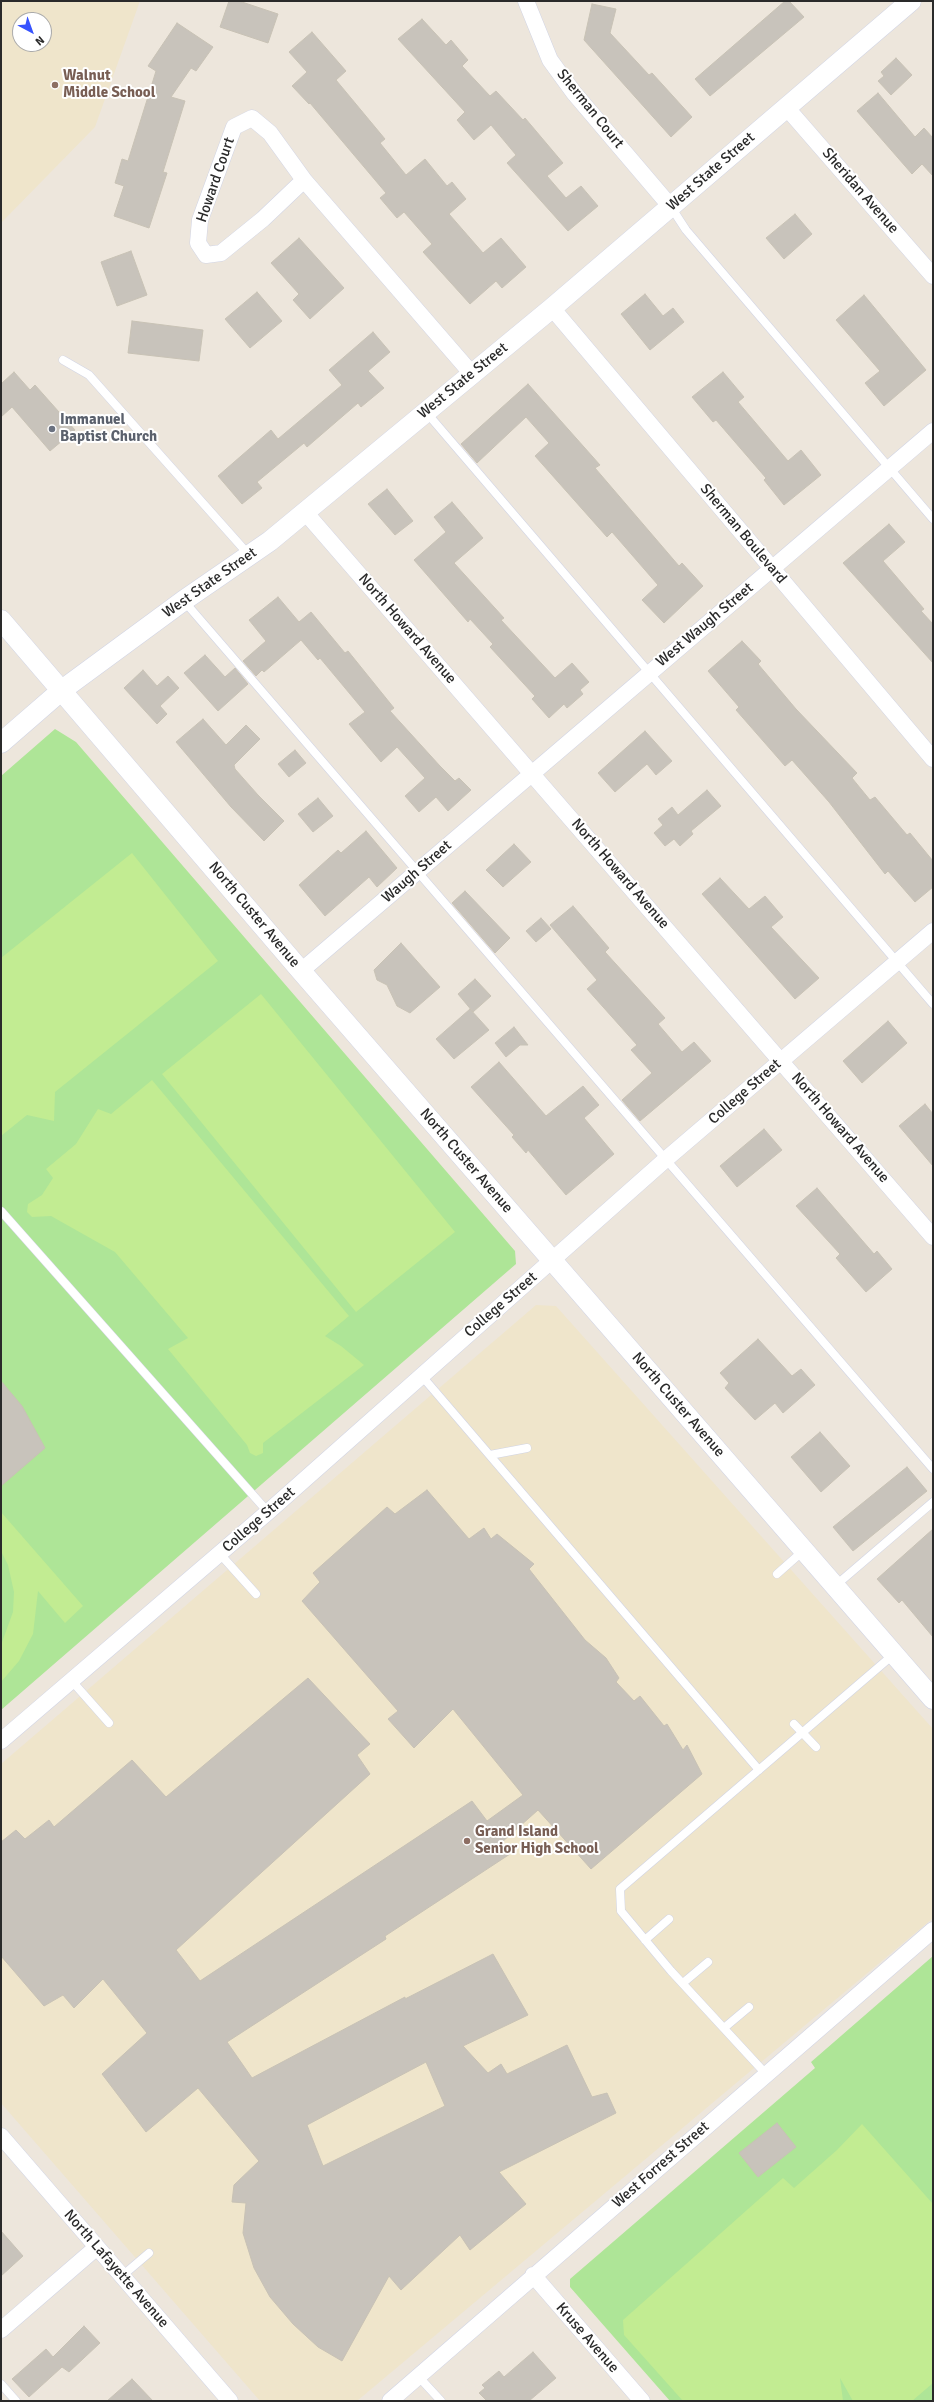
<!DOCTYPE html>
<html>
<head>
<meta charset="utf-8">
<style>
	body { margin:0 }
	#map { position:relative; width:934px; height:2402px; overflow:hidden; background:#ede6dc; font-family:Signika,sans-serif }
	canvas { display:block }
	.frame { position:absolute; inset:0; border:2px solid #2a2a2a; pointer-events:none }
	.north { position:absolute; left:12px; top:12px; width:40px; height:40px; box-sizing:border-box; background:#fff; border:1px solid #aaa; border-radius:50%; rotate:139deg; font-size:11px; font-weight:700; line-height:16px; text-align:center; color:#2a2a2a }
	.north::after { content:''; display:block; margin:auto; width:14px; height:18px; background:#3753fe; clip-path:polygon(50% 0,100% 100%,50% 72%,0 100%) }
</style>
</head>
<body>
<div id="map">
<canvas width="934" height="2402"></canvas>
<div class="frame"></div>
<div class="north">N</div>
</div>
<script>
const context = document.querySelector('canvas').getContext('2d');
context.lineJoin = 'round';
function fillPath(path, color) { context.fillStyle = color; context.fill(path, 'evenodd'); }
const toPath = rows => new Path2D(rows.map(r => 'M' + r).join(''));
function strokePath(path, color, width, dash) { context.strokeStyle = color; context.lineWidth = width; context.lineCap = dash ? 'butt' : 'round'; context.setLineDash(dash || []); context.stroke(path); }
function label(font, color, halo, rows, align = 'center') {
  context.font = font + ' Signika,sans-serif'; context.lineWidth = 4; context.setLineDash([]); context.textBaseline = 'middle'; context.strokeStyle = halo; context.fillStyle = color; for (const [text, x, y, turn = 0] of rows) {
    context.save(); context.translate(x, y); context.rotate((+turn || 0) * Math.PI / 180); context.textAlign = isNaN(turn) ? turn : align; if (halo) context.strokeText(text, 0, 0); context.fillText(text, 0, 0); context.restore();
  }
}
fillPath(toPath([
	[1,1,140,1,95,127,1,223],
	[20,20,44,20,44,44,20,44],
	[536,1305,556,1306,933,1729,933,1918,357,2401,260,2401,1,2103,1,1764]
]), '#efe5cb');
fillPath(toPath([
	[55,729,76,742,515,1251,516,1264,1,1710,1,776],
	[933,1956,933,2401,670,2401,570,2287,570,2279,815,2068,811,2062]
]), '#aee597');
fillPath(toPath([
	[132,853,218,961,55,1092,54,1121,27,1115,1,1136,1,958],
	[261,994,455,1232,356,1312,162,1074],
	[152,1080,349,1316,325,1336,341,1346,364,1365,263,1443,263,1453,256,1456,250,1453,247,1445,168,1349,188,1338,115,1252,51,1216,32,1217,27,1212,28,1204,42,1195,53,1178,46,1169,76,1144,98,1109,111,1114],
	[1,1512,83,1606,65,1623,38,1591,33,1634,19,1661,1,1682,1,1645,13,1612,14,1592,8,1565,1,1551],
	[862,2124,933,2204,933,2383,912,2401,853,2401,840,2378,843,2401,683,2401,624,2335,623,2320,783,2178,794,2188,837,2150]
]), '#c2ec92');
const building = toPath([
	[229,1,239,1,278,14,268,43,220,27,229,1],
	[785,1,789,1,804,17,710,96,695,79,785,1],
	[592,4,616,9,610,33,649,75,652,73,692,117,671,137,584,40,592,4],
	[422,19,446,45,451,40,468,60,462,66,490,96,496,91,523,120,525,118,563,163,547,176,566,198,581,186,598,206,568,231,507,163,516,155,491,125,474,140,457,120,465,112,398,39,422,19],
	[177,23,213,47,196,71,191,68,171,97,185,101,163,172,167,173,149,228,114,216,124,186,115,183,122,159,128,161,156,71,148,66,177,23],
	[312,32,346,71,336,80,385,139,380,143,406,175,425,159,447,186,452,182,466,199,449,214,483,253,501,238,526,267,502,288,496,281,470,304,423,252,432,244,404,212,397,218,380,198,386,193,310,103,309,104,292,86,307,72,289,52,312,32],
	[896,58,912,75,891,95,878,81,884,76,881,72,896,58],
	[878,93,915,137,924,128,933,138,933,176,922,164,912,174,857,111,878,93],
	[795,214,812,234,784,259,766,238,795,214],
	[299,238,344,288,310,319,293,300,299,294,271,263,299,238],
	[131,251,147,295,117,306,101,262,131,251],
	[257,292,282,321,250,348,225,319,257,292],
	[645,294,663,316,673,308,684,322,650,350,621,314,645,294],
	[864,295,926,370,884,406,865,383,880,371,836,320,864,295],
	[132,321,203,330,199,361,128,353,132,321],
	[373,332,390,352,368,371,384,388,361,407,358,403,307,447,304,443,257,482,262,488,242,504,218,476,271,430,278,439,342,385,329,370,373,332],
	[14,372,30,390,35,385,75,430,50,451,12,407,1,417,1,384,14,372],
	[723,372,744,397,738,402,788,461,801,450,821,475,784,505,764,480,766,478,716,420,713,422,692,397,723,372],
	[528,384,600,465,595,468,679,566,682,563,703,586,664,623,642,600,658,585,612,532,607,537,535,456,549,443,526,417,477,463,461,444,528,384],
	[387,489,413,521,395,535,368,504,387,489],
	[452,502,483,538,454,563,504,618,501,620,555,678,572,663,589,682,580,690,583,694,567,708,564,704,549,718,532,699,535,696,490,647,493,644,470,619,468,622,414,560,446,532,434,517,452,502],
	[889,524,905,542,883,561,924,609,921,611,933,624,933,663,843,563,889,524],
	[278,597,299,622,311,612,345,653,348,651,394,708,390,711,440,766,455,781,459,778,471,790,448,811,436,797,419,812,405,796,425,778,397,747,381,762,349,724,365,712,320,658,318,660,301,640,264,672,262,670,256,676,243,661,266,641,249,620,278,597],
	[742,641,761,661,758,664,796,709,857,773,852,778,870,800,875,797,907,835,910,833,933,861,933,887,915,902,888,871,885,874,829,802,792,760,785,766,736,710,739,707,708,671,742,641],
	[205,655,225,677,235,668,248,684,218,711,184,673,205,655],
	[143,670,157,686,168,676,179,688,160,706,167,714,157,724,124,688,143,670],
	[203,719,226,745,246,725,260,739,234,765,235,769,258,795,284,821,264,841,231,807,176,742,203,719],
	[645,731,672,761,656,775,647,764,615,792,598,773,645,731],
	[295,750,306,763,289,777,278,764,295,750],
	[707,790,721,806,691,831,693,834,680,846,674,839,665,846,654,833,663,825,658,819,672,807,678,815,707,790],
	[318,798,333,816,313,832,298,814,318,798],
	[366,831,397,868,377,887,369,877,325,916,299,885,338,850,341,853,366,831],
	[514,844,531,862,503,887,486,870,514,844],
	[720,878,749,909,765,896,783,917,771,927,819,978,795,999,702,894,720,878],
	[465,891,510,938,495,953,452,903,465,891],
	[573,906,609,948,605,952,665,1018,658,1024,682,1052,694,1042,711,1061,640,1121,622,1100,652,1073,631,1050,637,1045,587,989,597,980,550,925,573,906],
	[541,918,551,929,536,942,526,931,541,918],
	[401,943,440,987,410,1013,397,1006,387,985,377,980,374,970,401,943],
	[475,979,491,996,473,1012,458,994,475,979],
	[470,1009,489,1030,454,1059,436,1039,470,1009],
	[888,1021,907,1043,862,1083,843,1061,888,1021],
	[514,1027,528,1045,520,1045,506,1057,495,1043,514,1027],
	[499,1062,546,1116,583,1086,599,1105,584,1118,614,1154,566,1195,528,1150,526,1153,512,1137,514,1135,471,1087,499,1062],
	[925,1104,933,1114,933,1166,899,1126,925,1104],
	[764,1129,782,1150,737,1187,720,1166,764,1129],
	[817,1188,874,1254,877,1251,892,1269,866,1292,836,1258,840,1254,796,1206,817,1188],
	[758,1339,792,1376,801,1369,815,1385,783,1413,775,1403,755,1420,725,1388,729,1383,720,1373,758,1339],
	[1,1381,22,1406,45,1448,1,1486,1,1381],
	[820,1432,850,1466,821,1492,791,1457,820,1432],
	[907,1467,927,1491,853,1551,833,1527,907,1467],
	[427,1490,469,1539,484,1528,491,1539,497,1534,534,1564,529,1569,585,1640,606,1658,619,1678,616,1682,634,1701,640,1696,664,1726,667,1724,683,1750,687,1745,702,1774,591,1869,538,1810,502,1842,510,1854,385,1936,386,1939,227,2042,252,2078,405,1997,405,1999,493,1954,528,2015,463,2046,488,2073,501,2064,507,2074,567,2045,592,2097,607,2093,616,2113,499,2172,526,2204,470,2250,460,2235,401,2290,389,2276,342,2361,318,2347,293,2324,270,2297,254,2268,243,2233,246,2203,232,2202,234,2185,259,2161,198,2088,146,2132,102,2074,147,2033,103,1979,74,2008,63,1995,44,2006,1,1956,1,1842,16,1830,25,1839,49,1820,54,1827,132,1760,166,1797,308,1678,370,1744,357,1755,370,1774,176,1950,200,1981,472,1801,487,1821,523,1795,453,1709,414,1748,388,1719,398,1711,302,1601,320,1582,313,1573,387,1507,395,1514,427,1490],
	[426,2062,445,2106,323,2166,307,2125,426,2062],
	[933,1529,933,1637,902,1600,899,1603,877,1579,933,1529],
	[777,2123,796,2147,758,2177,739,2153,777,2123],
	[1,2231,23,2256,1,2276,1,2231],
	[84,2326,100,2343,69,2372,62,2367,29,2397,12,2379,46,2349,53,2357,84,2326],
	[533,2352,556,2378,529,2401,487,2401,479,2393,485,2388,482,2385,499,2371,504,2377,533,2352],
	[132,2379,153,2401,107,2401,132,2379]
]);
fillPath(building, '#c8c3bb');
strokePath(building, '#c8c2b5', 1);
const service = toPath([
	[671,207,686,230,933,519],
	[63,360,89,375,249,555],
	[426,412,933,1004],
	[184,601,933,1469],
	[1,1211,268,1512],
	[421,1375,759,1770],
	[490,1455,527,1448],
	[220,1554,256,1594],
	[777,1574,803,1551],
	[835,1586,933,1502],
	[71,1680,109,1723],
	[794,1724,816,1747],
	[645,1940,669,1919],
	[683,1983,708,1962],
	[724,2028,749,2007],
	[766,2074,671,1971,621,1911,620,1889,894,1654],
	[122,2276,149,2253],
	[418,2376,441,2401],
	[1,2384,16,2401]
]);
const minor = toPath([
	[526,1,550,60,574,93,671,207],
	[786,107,933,276],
	[252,118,270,133,304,180,263,219,221,253,206,255,198,243,200,220,234,127,252,118],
	[304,180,472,374],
	[552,308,933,759],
	[305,512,933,1237],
	[301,971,933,431],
	[1,1741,268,1512,665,1160,933,931],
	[1,2136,230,2401],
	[533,2275,642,2401],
	[1,2330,97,2247],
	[390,2401,933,1930]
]);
const tertiary = toPath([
	[1,620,301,971,933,1699],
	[1,743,62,690,183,601,270,541,552,308,911,1]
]);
strokePath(service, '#d1d4e4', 9);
strokePath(minor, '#d1d4e4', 17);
strokePath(tertiary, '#d1d4e4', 21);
strokePath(service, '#fff', 8);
strokePath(minor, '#fff', 16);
strokePath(tertiary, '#fff', 20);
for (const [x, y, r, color] of [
	[55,85,4,"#8d6e63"],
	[52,429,4,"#6b7280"],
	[467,1841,4,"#8d6e63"]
]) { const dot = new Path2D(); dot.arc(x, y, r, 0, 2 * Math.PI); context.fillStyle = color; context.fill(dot); strokePath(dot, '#fff', 1.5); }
label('bold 15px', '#785e54', '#fff', [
	["Walnut",63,76],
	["Middle School",63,93],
	["Grand Island",475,1832],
	["Senior High School",475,1849]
], 'left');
label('15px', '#2a2a2a', '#fff', [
	["Sherman Court",590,109,51],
	["West State Street",711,172,-41],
	["Howard Court",216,180,-71],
	["Sheridan Avenue",860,191,49],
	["West State Street",463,381,-39],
	["Sherman Boulevard",743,534,50],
	["West State Street",210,583,-35],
	["West Waugh Street",705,625,-40],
	["North Howard Avenue",407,629,49],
	["Waugh Street",417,872,-41],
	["North Howard Avenue",620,874,49],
	["North Custer Avenue",254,915,50],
	["College Street",745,1092,-41],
	["North Howard Avenue",840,1128,49],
	["North Custer Avenue",466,1161,49],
	["College Street",501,1305,-41],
	["North Custer Avenue",678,1405,49],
	["College Street",259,1520,-41],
	["West Forrest Street",661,2165,-41],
	["North Lafayette Avenue",116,2269,49],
	["Kruse Avenue",587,2338,49]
]);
label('bold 15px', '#5b616d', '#fff', [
	["Immanuel",60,420],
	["Baptist Church",60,437]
], 'left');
</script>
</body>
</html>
